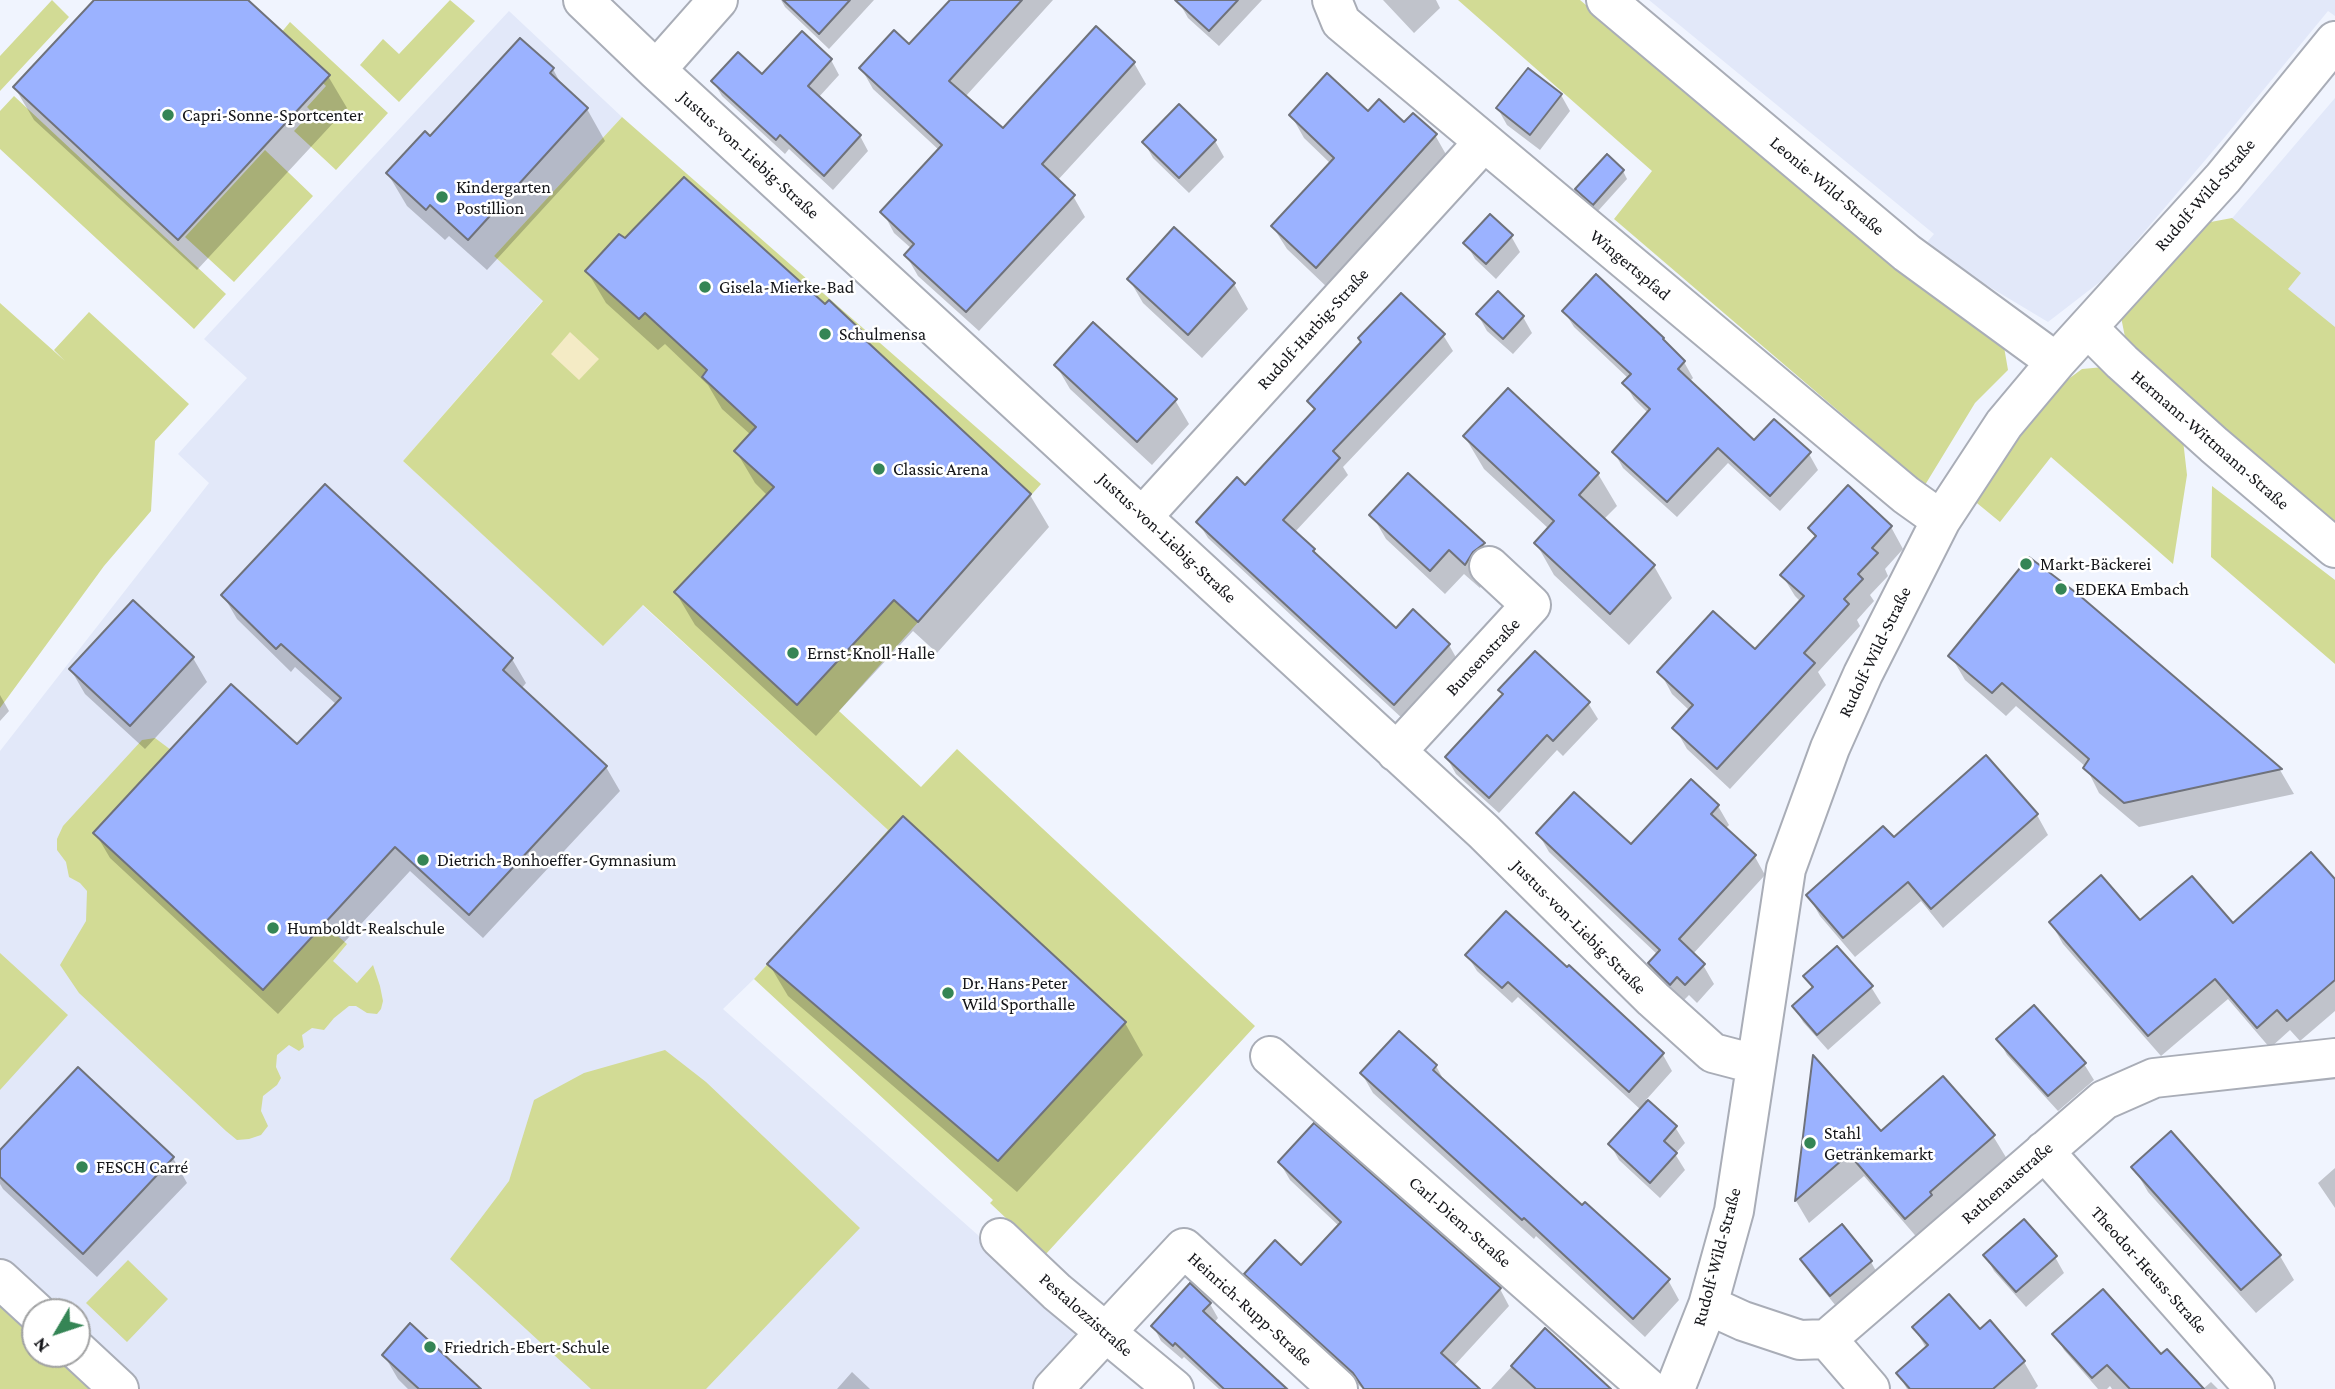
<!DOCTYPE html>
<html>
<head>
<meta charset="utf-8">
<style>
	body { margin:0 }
	#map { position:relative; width:2335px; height:1389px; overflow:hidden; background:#f0f4fe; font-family:"Crimson Pro",serif }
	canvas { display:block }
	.north { position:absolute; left:21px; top:1298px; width:70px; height:70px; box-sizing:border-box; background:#fff; border:2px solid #a1a2a3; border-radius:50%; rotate:231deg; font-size:19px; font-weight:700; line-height:28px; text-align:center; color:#15161a }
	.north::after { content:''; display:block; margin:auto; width:24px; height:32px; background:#358555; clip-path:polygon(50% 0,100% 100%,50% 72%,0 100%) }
</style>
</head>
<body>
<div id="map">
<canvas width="2335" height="1389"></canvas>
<div class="north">N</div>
</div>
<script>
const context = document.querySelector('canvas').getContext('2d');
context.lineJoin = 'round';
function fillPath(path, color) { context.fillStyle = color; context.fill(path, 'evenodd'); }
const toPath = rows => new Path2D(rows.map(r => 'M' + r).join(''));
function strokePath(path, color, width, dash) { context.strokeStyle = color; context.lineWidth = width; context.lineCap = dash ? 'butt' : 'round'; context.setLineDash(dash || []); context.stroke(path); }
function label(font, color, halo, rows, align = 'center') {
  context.font = font + ' "Crimson Pro",serif'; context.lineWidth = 5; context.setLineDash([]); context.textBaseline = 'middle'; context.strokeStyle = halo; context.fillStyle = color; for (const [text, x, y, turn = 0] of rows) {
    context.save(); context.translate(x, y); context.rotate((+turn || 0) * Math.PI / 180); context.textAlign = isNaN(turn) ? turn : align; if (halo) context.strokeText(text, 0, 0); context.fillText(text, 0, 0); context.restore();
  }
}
fillPath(toPath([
	[1649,0,2335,0,2335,16,2328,11,2224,138,2105,278,2048,322,1923,247,1934,234],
	[509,11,622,117,494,256,543,300,403,461,603,645,642,605,888,830,754,979,723,1009,1085,1330,1032,1389,130,1389,77,1340,77,1312,47,1312,0,1268,0,751,209,483,178,454,247,378,204,339],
	[2335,98,2335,490,2140,326]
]), '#e2e8f9');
fillPath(toPath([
	[52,0,69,17,0,91,0,56],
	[450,0,475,21,399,102,360,65,383,39,399,54],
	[1458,0,1580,0,1897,265,2003,341,2008,370,1975,403,1925,485,1614,219,1652,171],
	[290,22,388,113,336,170,294,131,312,112,307,107,326,86,307,68,280,34],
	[14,96,226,294,194,329,0,149,0,111],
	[622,117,1041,484,839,711,921,787,957,749,1255,1026,1045,1255,990,1203,993,1200,754,979,888,830,643,605,603,646,403,461,543,301,494,256],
	[265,150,313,196,234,282,185,237],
	[2232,218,2301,273,2288,289,2335,327,2335,527,2208,420,2125,337,2121,317,2200,224],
	[0,303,65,361,54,350,89,312,189,404,155,441,151,511,104,566,0,708],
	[2104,367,2183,440,2187,475,2173,564,2051,457,2000,522,1972,499,2051,392,2082,369],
	[2212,486,2335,580,2335,664,2211,557],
	[155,738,171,750,94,834,263,990,325,925,347,944,333,961,357,983,373,965,380,986,383,1001,381,1009,377,1014,367,1013,356,1006,349,1006,334,1018,324,1030,312,1028,302,1035,304,1047,299,1051,289,1045,277,1055,276,1067,281,1078,277,1085,263,1096,261,1111,268,1126,261,1135,249,1139,237,1140,226,1131,79,993,60,965,86,921,87,891,80,883,69,877,66,862,57,850,57,839,63,826,142,740],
	[0,953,68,1015,0,1090],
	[665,1050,706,1082,860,1228,706,1389,591,1389,450,1259,509,1181,534,1100,584,1073],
	[128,1260,168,1299,127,1342,86,1303],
	[0,1299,35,1332,35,1354,59,1354,96,1389,0,1389]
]), '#d2db95');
fillPath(toPath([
	[570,332,599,359,579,380,551,354]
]), '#f4ebc5');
fillPath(toPath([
	[96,0,246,0,328,76,347,108,197,270,34,120,15,88],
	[781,0,874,0,829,49,785,7],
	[952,0,1053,0,965,97,1003,131,1134,63,1146,84,1057,181,1073,196,1085,217,979,331,918,276,906,255,912,249,894,233,883,212,940,151,873,89,861,68,909,47],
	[1180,0,1262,0,1219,46,1188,18,1179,2],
	[1383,0,1436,0,1440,8,1414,33],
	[520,40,553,69,563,88,587,109,605,141,487,270,449,236,445,240,407,206,388,174,430,139],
	[831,60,839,75,818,98,860,136,868,151,833,190,789,149,785,154,722,96,713,81,762,77],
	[1561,95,1570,111,1540,150,1507,125,1498,109],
	[1368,113,1435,135,1448,158,1330,290,1287,249,1273,227,1331,164,1304,138,1291,115],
	[1215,141,1224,157,1189,193,1153,158,1144,142],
	[1607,157,1623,171,1627,179,1598,211,1581,197,1577,190],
	[1174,229,1234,284,1248,309,1202,358,1143,303,1129,279],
	[1511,236,1520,252,1496,279,1475,259,1466,243],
	[587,271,825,306,863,334,871,348,1030,495,1049,527,937,653,913,631,816,736,695,625,676,593,768,496,755,483,736,451,751,435,722,409,708,385,665,344,658,350,606,303],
	[1564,311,1663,339,1668,346,1684,362,1693,378,1689,382,1754,442,1809,454,1818,470,1780,511,1728,463,1677,517,1623,468,1614,452,1649,414,1634,399,1625,383,1629,379,1574,327],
	[1478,315,1523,317,1532,333,1513,354,1487,331],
	[1443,335,1453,351,1343,467,1348,475,1294,533,1314,550,1319,559,1396,630,1449,645,1458,661,1404,720,1208,538,1198,522,1245,487,1315,412,1309,401],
	[1056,365,1175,400,1189,424,1152,465,1070,389],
	[1465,437,1598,474,1617,506,1603,520,1654,566,1672,598,1629,645,1554,575,1536,543,1549,529,1484,469],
	[1408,475,1484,545,1497,569,1486,576,1480,588,1464,574,1445,594,1386,539,1372,515],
	[1891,527,1903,549,1885,569,1888,576,1870,595,1874,601,1857,620,1860,626,1818,672,1826,685,1730,789,1687,749,1675,728,1690,711,1672,694,1660,672,1755,652,1801,602,1795,596,1782,575,1816,538,1810,528],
	[223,595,512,659,526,683,521,689,606,767,620,791,483,938,410,871,278,1014,110,858,96,834,297,747,337,705,295,667,291,672,237,619],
	[2078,596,2280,770,2294,794,2139,827,2099,793,2086,767,2016,706,2006,716,1965,680,1951,656],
	[193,658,207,682,145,749,85,694,71,670],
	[1500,690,1588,703,1598,719,1563,756,1557,750,1499,813,1456,774,1447,758,1504,696],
	[0,695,9,711,0,721],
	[1691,781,1718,806,1729,825,1725,829,1755,857,1765,875,1692,955,1703,965,1714,984,1697,1003,1689,995,1682,1002,1661,982,1650,964,1658,955,1549,852,1538,833,1631,846],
	[2037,815,2048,835,1943,928,1921,901,1855,957,1820,916,1808,895,1893,840],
	[2335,882,2335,1011,2300,1041,2290,1030,2270,1048,2228,999,2161,1056,2063,944,2051,923,2232,925],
	[1837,948,1871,987,1881,1003,1828,1050,1803,1022,1794,1006,1813,990,1806,976],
	[1467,955,1567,970,1569,967,1663,1055,1672,1071,1646,1100,1675,1127,1685,1143,1675,1154,1685,1170,1660,1198,1619,1160,1610,1144,1641,1110,1518,997,1512,1003,1477,971],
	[769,964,1125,1023,1143,1055,1017,1192,788,996],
	[1998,1039,2084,1064,2094,1080,2058,1111,2007,1055],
	[1815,1059,1881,1133,1993,1136,2007,1159,1920,1241,1864,1176,1809,1223,1796,1201],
	[1436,1066,1446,1084,1582,1208,1668,1280,1679,1300,1645,1337,1536,1236,1534,1239,1373,1093,1362,1074],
	[0,1152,173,1158,187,1183,97,1277,3,1189,0,1184],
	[1280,1163,1500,1289,1509,1306,1453,1367,1477,1389,1363,1389,1256,1291,1246,1274,1301,1267,1339,1226,1290,1180],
	[2134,1168,2280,1256,2294,1280,2256,1313,2148,1192],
	[2335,1168,2335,1208,2318,1183],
	[1842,1227,1871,1262,1880,1278,1840,1311,1811,1275,1802,1259],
	[1985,1255,2055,1257,2064,1273,2026,1307,1994,1271],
	[1210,1304,1218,1318,1214,1323,1276,1382,1278,1379,1289,1389,1219,1389,1184,1357,1182,1359,1161,1341,1153,1326],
	[1914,1327,1980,1331,2024,1362,2038,1386,2035,1389,1907,1389,1898,1373,1926,1348],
	[1545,1330,1609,1389,1491,1389],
	[2055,1334,2161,1357,2201,1389,2112,1389,2110,1386,2107,1389,2098,1389,2064,1350],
	[384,1355,479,1389,408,1389,398,1379],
	[852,1372,870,1389,837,1389],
	[2211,1382,2218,1389,2203,1389]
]), '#0003');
const building = toPath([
	[94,0,248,0,330,75,178,240,13,87,94,0],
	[783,0,850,0,819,34,783,0],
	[950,0,1022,0,949,81,1003,128,1096,26,1135,62,1042,164,1075,195,966,312,904,255,914,244,880,212,942,145,859,68,894,30,909,44,950,0],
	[1175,0,1238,0,1209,31,1175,0],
	[802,31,832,59,808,86,861,135,824,176,780,135,776,140,711,81,738,52,762,74,802,31],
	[520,38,554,68,550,73,588,108,468,240,430,205,426,210,386,173,425,131,430,136,520,38],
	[1528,68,1562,94,1530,135,1496,108,1528,68],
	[1327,73,1368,111,1379,99,1404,122,1413,113,1437,134,1316,268,1271,226,1334,158,1289,115,1327,73],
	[1179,104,1216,140,1179,178,1142,142,1179,104],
	[1607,154,1624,170,1593,205,1575,189,1607,154],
	[684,177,825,304,829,300,864,333,861,336,1031,494,918,622,894,600,797,705,674,592,774,487,734,451,756,427,702,377,707,370,645,313,639,319,585,271,619,234,625,238,684,177],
	[1490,214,1513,235,1486,264,1463,243,1490,214],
	[1174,227,1235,283,1188,335,1127,279,1174,227],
	[1596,274,1664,338,1663,339,1685,361,1678,369,1754,440,1774,419,1811,452,1770,496,1718,448,1667,502,1612,452,1650,409,1622,383,1631,374,1562,311,1596,274],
	[1498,291,1524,316,1503,339,1476,314,1498,291],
	[1401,293,1445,334,1333,451,1340,458,1283,520,1315,549,1313,551,1396,628,1413,609,1450,644,1394,705,1196,522,1237,477,1245,485,1315,409,1307,401,1361,342,1358,338,1401,293],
	[1093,322,1177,399,1137,442,1054,365,1093,322],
	[1508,388,1599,473,1579,495,1655,565,1610,614,1534,543,1554,521,1463,436,1508,388],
	[1408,473,1485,543,1473,552,1465,565,1449,550,1430,571,1369,515,1408,473],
	[325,484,513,658,503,670,607,766,469,915,395,847,263,990,93,833,231,684,297,744,341,698,281,644,276,649,221,595,325,484],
	[1848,485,1892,526,1872,548,1878,553,1858,574,1863,579,1844,599,1849,604,1804,653,1815,663,1717,769,1672,728,1693,705,1657,672,1713,611,1755,649,1804,596,1780,575,1816,536,1808,528,1848,485],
	[2029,557,2079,595,2282,769,2124,803,2083,768,2089,759,2002,683,1992,693,1948,656,2029,557],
	[133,600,194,657,130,726,69,669,133,600],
	[1535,651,1590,702,1553,741,1547,735,1489,798,1445,757,1503,694,1498,690,1535,651],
	[1986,755,2038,814,1931,909,1908,882,1843,938,1806,895,1883,826,1894,837,1986,755],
	[1691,779,1719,805,1711,814,1756,855,1679,939,1705,964,1685,985,1677,977,1670,985,1648,963,1660,950,1536,833,1574,792,1631,844,1691,779],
	[903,816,1126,1022,998,1161,767,964,903,816],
	[2311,852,2335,879,2335,980,2287,1021,2277,1010,2257,1028,2215,979,2148,1036,2049,922,2101,875,2140,920,2192,876,2233,923,2311,852],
	[1506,911,1567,967,1569,965,1664,1053,1629,1092,1508,982,1502,988,1465,955,1506,911],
	[1837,946,1873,986,1817,1035,1792,1006,1813,987,1803,976,1837,946],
	[2034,1005,2086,1063,2048,1096,1996,1039,2034,1005],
	[1399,1031,1437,1065,1433,1070,1582,1205,1585,1202,1670,1279,1633,1319,1524,1218,1522,1220,1360,1073,1399,1031],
	[1813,1055,1881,1131,1943,1076,1995,1135,1930,1192,1932,1195,1905,1219,1849,1154,1795,1201,1813,1055],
	[78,1067,174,1157,83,1254,0,1177,0,1150,78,1067],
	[1648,1100,1677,1126,1664,1141,1677,1153,1650,1183,1608,1144,1648,1100],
	[1314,1123,1501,1288,1441,1353,1480,1389,1364,1389,1353,1373,1244,1274,1275,1240,1301,1265,1341,1222,1278,1162,1314,1123],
	[2171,1131,2281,1255,2241,1290,2131,1167,2171,1131],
	[2024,1219,2057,1256,2016,1292,1983,1255,2024,1219],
	[1842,1224,1872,1261,1830,1296,1800,1259,1842,1224],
	[1190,1283,1211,1303,1203,1311,1287,1389,1224,1389,1175,1343,1173,1346,1151,1326,1190,1283],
	[2103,1289,2161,1354,2167,1349,2204,1389,2130,1389,2107,1365,2092,1378,2052,1334,2103,1289],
	[1949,1294,1980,1329,1990,1320,2025,1361,1993,1389,1910,1389,1896,1373,1928,1345,1912,1327,1949,1294],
	[410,1323,481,1389,419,1389,382,1355,410,1323],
	[1545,1328,1611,1389,1536,1389,1511,1366,1545,1328]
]);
fillPath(building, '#9bb2ff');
strokePath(building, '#6f727b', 2);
const minor = toPath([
	[583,0,656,70,1483,831,1653,999,1713,1053,1755,1064],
	[1332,0,1341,22,1906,495,1941,520],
	[1606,0,1907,253,2056,362],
	[656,70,718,0],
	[2088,328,2122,362,2214,445,2335,548],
	[1143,516,1483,143],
	[1396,752,1531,605,1489,566],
	[1270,1056,1649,1389],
	[2044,1151,2255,1389],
	[1000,1238,1057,1292,1174,1389],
	[0,1279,36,1312],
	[1708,1305,1743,1321,1800,1340,1827,1339,2104,1100,2154,1078,2335,1058],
	[1827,1339,1870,1389],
	[77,1350,119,1389],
	[1053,1389,1184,1248,1338,1389],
	[1675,1389,1708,1305,1734,1211,1786,869,1830,748,1863,674,1941,520,2004,424,2056,362,2223,178,2335,41]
]);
strokePath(minor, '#a9adb7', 42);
strokePath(minor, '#fff', 38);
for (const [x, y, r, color] of [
	[168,115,7,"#358555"],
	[442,197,7,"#358555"],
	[705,287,7,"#358555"],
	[825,334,7,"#358555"],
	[879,469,7,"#358555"],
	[2026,564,7,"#358555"],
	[2061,589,7,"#358555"],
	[793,653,7,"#358555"],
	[423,860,7,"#358555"],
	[273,928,7,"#358555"],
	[948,993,7,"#358555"],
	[1810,1143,7,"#358555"],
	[82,1167,7,"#358555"],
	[430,1347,7,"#358555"]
]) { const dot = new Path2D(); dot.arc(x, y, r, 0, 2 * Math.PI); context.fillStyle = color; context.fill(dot); strokePath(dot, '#fff', 2.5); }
label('18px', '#15161a', '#fff', [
	["Capri-Sonne-Sportcenter",182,115],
	["Kindergarten",456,187],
	["Postillion",456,208],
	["Gisela-Mierke-Bad",719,287],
	["Schulmensa",839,334],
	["Classic Arena",893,469],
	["Markt-Bäckerei",2040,564],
	["EDEKA Embach",2075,589],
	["Ernst-Knoll-Halle",807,653],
	["Dietrich-Bonhoeffer-Gymnasium",437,860],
	["Humboldt-Realschule",287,928],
	["Dr. Hans-Peter",962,983],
	["Wild Sporthalle",962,1004],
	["Stahl",1824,1133],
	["Getränkemarkt",1824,1154],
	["FESCH Carré",96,1167],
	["Friedrich-Ebert-Schule",444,1347]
], 'left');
label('18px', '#15161a', '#fff', [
	["Justus-von-Liebig-Straße",749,155,42],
	["Leonie-Wild-Straße",1827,186,40],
	["Rudolf-Wild-Straße",2205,195,-49],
	["Wingertspfad",1630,265,40],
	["Rudolf-Harbig-Straße",1313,329,-48],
	["Hermann-Wittmann-Straße",2210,440,41],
	["Justus-von-Liebig-Straße",1167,538,43],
	["Rudolf-Wild-Straße",1875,652,-64],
	["Bunsenstraße",1483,657,-47],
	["Justus-von-Liebig-Straße",1579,927,45],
	["Rathenaustraße",2007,1183,-41],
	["Carl-Diem-Straße",1460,1222,41],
	["Rudolf-Wild-Straße",1717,1257,-75],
	["Theodor-Heuss-Straße",2149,1270,48],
	["Heinrich-Rupp-Straße",1250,1309,42],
	["Pestalozzistraße",1086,1315,41]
]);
</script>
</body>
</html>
